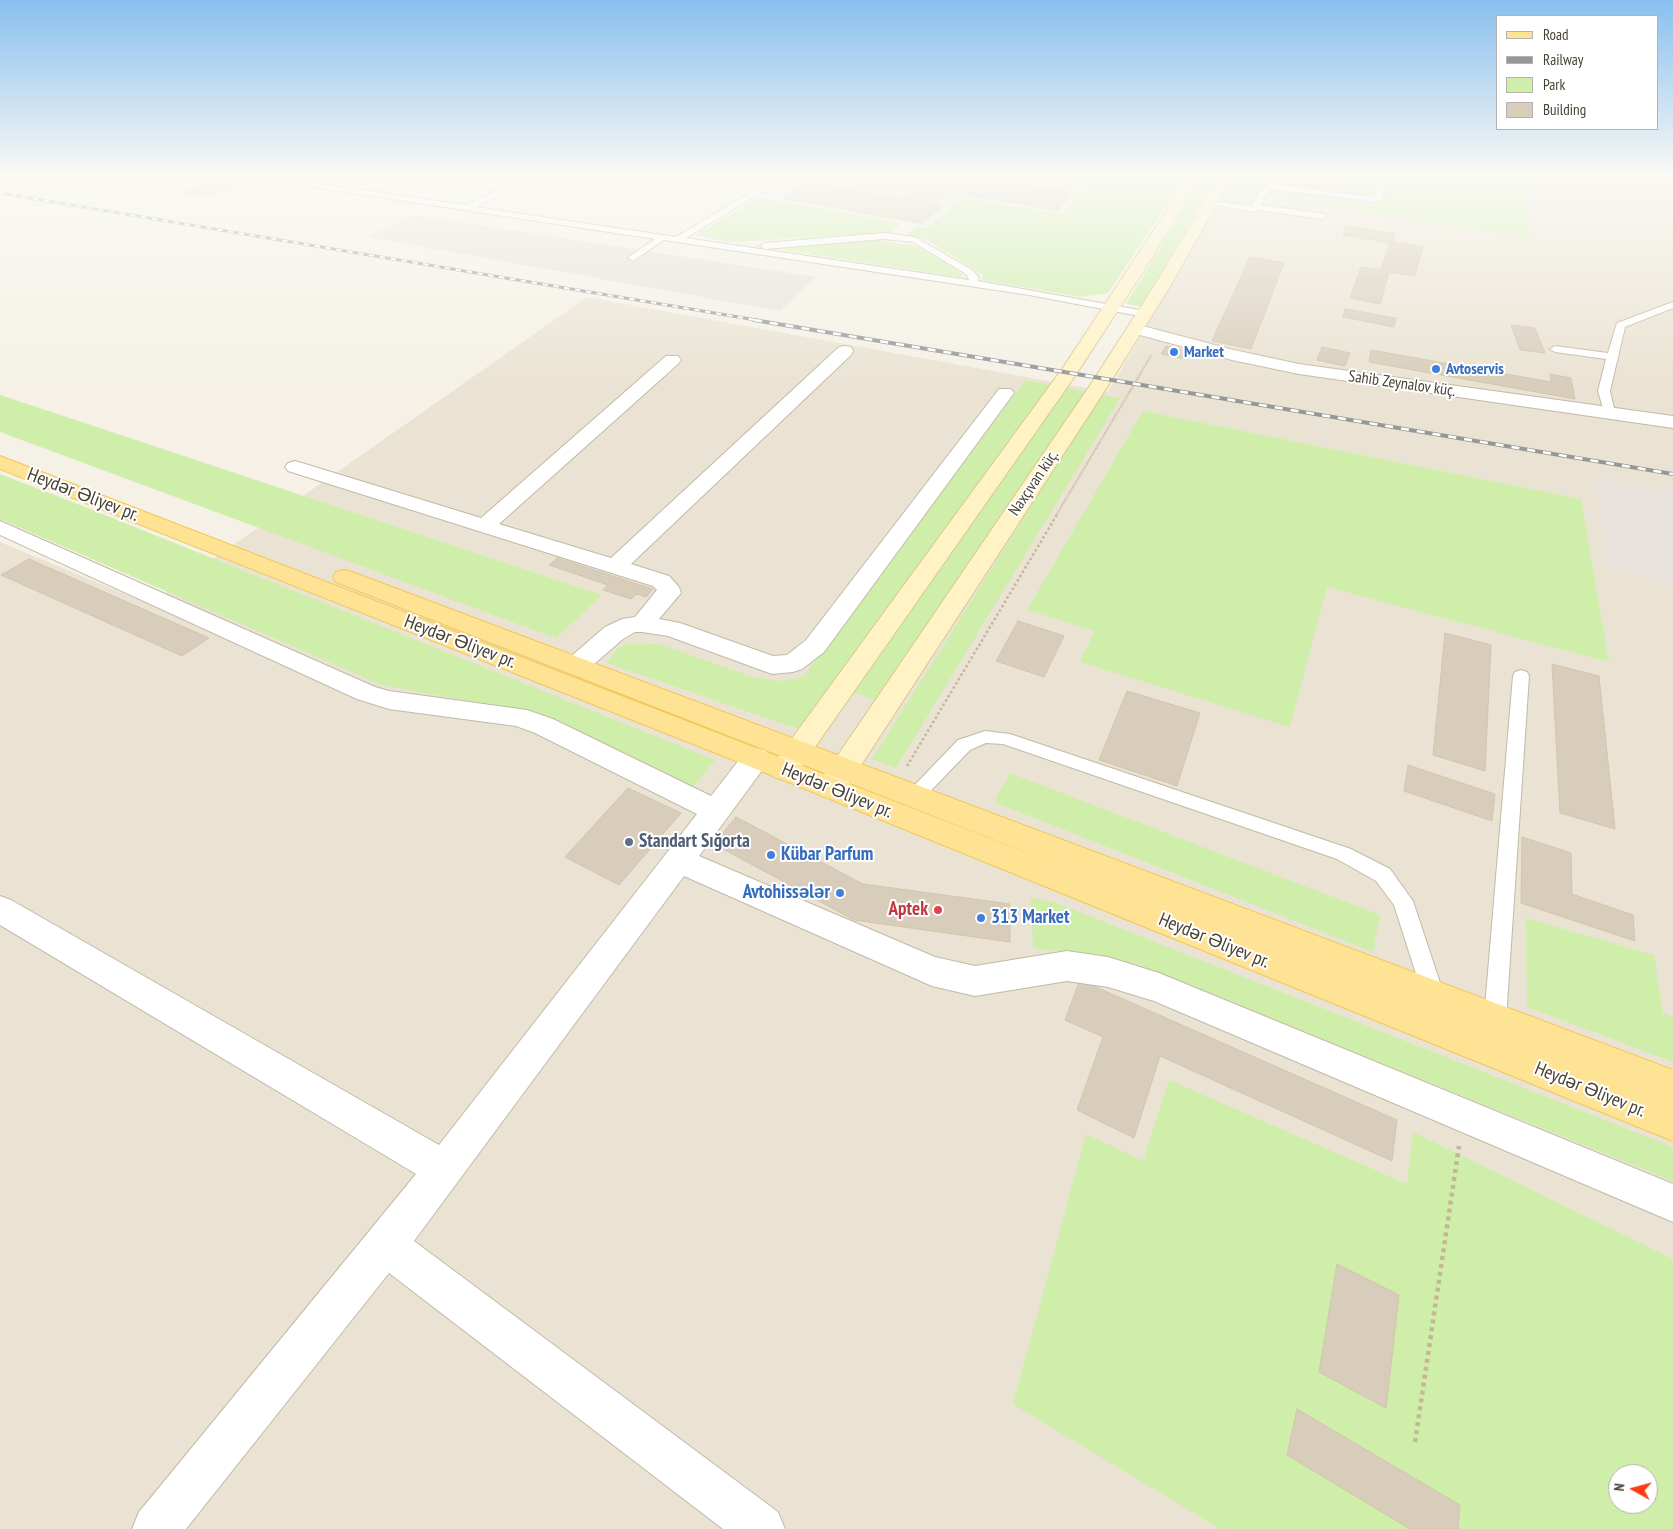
<!DOCTYPE html>
<html>
<head>
<meta charset="utf-8">
<style>
	body { margin:0 }
	#map { position:relative; width:1673px; height:1529px; overflow:hidden; background:#f5f1e6; font-family:"PT Sans Narrow",sans-serif }
	canvas { display:block }
	.legend { position:absolute; left:1496px; top:15px; width:162px; height:115px; box-sizing:border-box; background:#fff; border:1px solid #b6b3ae; margin:0; padding:6px 9px; list-style:none; font-size:15px; color:#494134 }
	.legend li { display:flex; align-items:center; gap:10px; height:25px }
	.legend b { width:25px; border:1px solid #b6b3ae }
	.north { position:absolute; left:1608px; top:1464px; width:50px; height:50px; box-sizing:border-box; background:#fff; border:1px solid #b6b3ae; border-radius:50%; rotate:277deg; font-size:14px; font-weight:700; line-height:20px; text-align:center; color:#494134 }
	.north::after { content:''; display:block; margin:auto; width:18px; height:22px; background:#ff3c13; clip-path:polygon(50% 0,100% 100%,50% 72%,0 100%) }
</style>
</head>
<body>
<div id="map">
<canvas width="1673" height="1529"></canvas>
<ul class="legend">
<li><b style="height:6px;background:#ffe395"></b>Road</li>
<li><b style="height:6px;background:#979797"></b>Railway</li>
<li><b style="height:14px;background:#ceeeaa"></b>Park</li>
<li><b style="height:14px;background:#d8cdba"></b>Building</li>
</ul>
<div class="north">N</div>
</div>
<script>
const context = document.querySelector('canvas').getContext('2d');
context.lineJoin = 'round';
function fillPath(path, color) { context.fillStyle = color; context.fill(path, 'evenodd'); }
const toPath = rows => new Path2D(rows.map(r => 'M' + r).join(''));
function strokePath(path, color, width, dash) { context.strokeStyle = color; context.lineWidth = width; context.lineCap = dash ? 'butt' : 'round'; context.setLineDash(dash || []); context.stroke(path); }
function label(font, color, halo, rows, align = 'center') {
  context.font = font + ' "PT Sans Narrow",sans-serif'; context.lineWidth = 4; context.setLineDash([]); context.textBaseline = 'middle'; context.strokeStyle = halo; context.fillStyle = color; for (const [text, x, y, turn = 0] of rows) {
    context.save(); context.translate(x, y); context.rotate((+turn || 0) * Math.PI / 180); context.textAlign = isNaN(turn) ? turn : align; if (halo) context.strokeText(text, 0, 0); context.fillText(text, 0, 0); context.restore();
  }
}
fillPath(toPath([
	[1236,173,1673,173,1673,1529,0,1529,0,542,149,604,587,297,1108,392],
	[1618,1474,1648,1474,1648,1504,1618,1504]
]), '#eae3d3');
fillPath(toPath([
	[743,173,1092,173,1059,212,960,196,925,226,777,198,801,183],
	[414,215,816,277,780,311,368,237],
	[1595,477,1673,491,1673,584,1607,568]
]), '#e7e2db');
fillPath(toPath([
	[1096,173,1188,173,1108,293,1081,297,982,280,983,275,927,240,906,235,917,226,927,228,962,197,1062,214],
	[1206,173,1220,173,1141,306,1126,304],
	[1237,173,1469,173,1528,181,1529,237,1247,195,1242,206,1220,202],
	[760,197,901,223,890,233,729,242,696,235],
	[874,240,917,246,963,274,960,277,783,250,788,246],
	[1026,380,1050,385,798,729,607,663,617,649,627,643,659,644,753,677,780,681,803,677],
	[1067,388,1085,392,876,700,853,692],
	[0,395,602,595,556,638,0,432],
	[1101,395,1120,398,896,768,872,759],
	[1143,411,1581,499,1609,662,1327,587,1290,727,1080,662,1095,631,1027,610],
	[0,474,80,505,715,760,693,787,546,717,524,711,382,685,0,519],
	[1010,773,1380,915,1373,952,994,802],
	[1031,898,1054,902,1673,1147,1673,1181,1134,963,1033,948],
	[1526,918,1654,955,1663,1013,1673,1017,1673,1062,1527,1007],
	[1169,1080,1407,1184,1413,1132,1673,1259,1673,1529,1220,1529,1013,1404,1086,1134,1143,1161],
	[1618,1474,1648,1474,1648,1504,1618,1504]
]), '#ceeeaa');
fillPath(toPath([
	[1267,198,1346,209,1338,227,1259,214]
]), '#e5e3df');
const building = toPath([
	[830,173,850,173,837,181,822,178,830,173],
	[927,173,947,173,1071,193,1056,210,946,191,930,204,941,206,922,223,783,198,807,182,905,200,921,187,911,185,927,173],
	[1291,173,1350,173,1342,193,1285,185,1291,173],
	[210,182,232,186,204,197,182,193,210,182],
	[1346,226,1395,234,1393,242,1423,247,1415,276,1389,272,1380,304,1350,298,1361,267,1381,270,1390,243,1343,235,1346,226],
	[1250,257,1284,263,1251,349,1212,341,1250,257],
	[1345,309,1396,318,1394,327,1343,317,1345,309],
	[1511,325,1535,328,1545,353,1520,350,1511,325],
	[1166,346,1189,351,1185,359,1161,354,1166,346],
	[1322,347,1350,353,1345,366,1317,360,1322,347],
	[1371,350,1551,382,1550,374,1571,378,1575,399,1369,362,1371,350],
	[557,558,653,589,646,597,637,594,631,599,603,590,608,585,549,565,557,558],
	[29,559,209,638,182,656,1,575,29,559],
	[1018,621,1064,636,1044,677,996,661,1018,621],
	[1445,633,1491,645,1485,771,1433,755,1445,633],
	[1552,664,1599,676,1615,829,1560,813,1552,664],
	[1127,691,1200,713,1177,786,1099,760,1127,691],
	[1408,765,1495,794,1492,821,1404,791,1408,765],
	[628,788,681,813,619,885,565,857,628,788],
	[736,817,863,884,1010,904,1010,942,854,920,714,844,736,817],
	[1522,837,1571,853,1572,894,1633,915,1635,941,1521,903,1522,837],
	[1080,980,1397,1120,1392,1161,1160,1056,1134,1138,1077,1110,1103,1037,1065,1020,1080,980],
	[1337,1264,1399,1295,1386,1408,1319,1372,1337,1264],
	[1297,1409,1460,1505,1458,1529,1410,1529,1287,1455,1297,1409]
]);
fillPath(building, '#d8cdba');
strokePath(building, '#d4c5ac', 1);
const lane = toPath([
	[99,173,259,175,466,205,531,173,541,173,476,207,676,237,778,176,773,173,789,173,847,183,864,173,873,173,858,185,847,187,787,177,686,238,969,280,966,274,913,242,884,239,765,249,760,246,765,243,884,233,915,237,972,270,979,277,978,281,1145,311,1150,314,1145,317,1029,295,664,240,633,261,628,258,630,256,655,239,259,179,220,176,130,178,99,173],
	[991,173,1010,173,1041,179,1037,181,991,173],
	[1271,173,1279,173,1272,184,1374,197,1382,173,1390,173,1381,200,1377,202,1270,189,1260,205,1325,214,1326,216,1322,219,1258,210,1254,212,1207,203,1211,201,1251,206,1271,173],
	[1673,302,1673,308,1625,327,1610,391,1615,413,1609,417,1605,415,1598,391,1606,359,1555,352,1550,349,1555,346,1608,353,1617,323,1673,302],
	[1521,670,1527,672,1529,676,1506,1019,1503,1026,1495,1029,1487,1026,1484,1019,1513,676,1515,672,1521,670],
	[985,731,1010,734,1351,849,1390,869,1413,901,1444,995,1441,1002,1433,1005,1425,1002,1394,905,1376,881,1337,859,1003,744,986,743,970,750,921,801,915,803,909,801,906,796,909,791,958,740,985,731]
]);
const street = toPath([
	[1135,324,1234,350,1299,364,1673,416,1673,428,1299,374,1232,360,1129,332,1127,329,1135,324],
	[845,346,851,347,853,351,851,355,631,564,669,576,679,587,681,593,659,619,680,623,773,656,787,655,806,640,999,389,1011,389,1014,393,1011,397,824,652,802,669,793,672,772,674,668,636,642,632,635,632,623,639,586,671,577,674,568,671,565,665,568,659,605,627,622,619,635,617,657,590,653,586,288,471,285,467,288,463,295,461,302,463,481,518,666,356,678,356,681,360,678,364,499,524,611,558,839,347,845,346],
	[0,521,375,687,389,691,527,710,553,719,711,796,746,751,756,748,766,751,770,758,766,765,699,856,935,957,975,966,1067,951,1108,957,1159,973,1673,1184,1673,1222,1154,1001,1108,987,1067,981,975,996,932,986,684,876,414,1241,778,1512,785,1529,723,1529,389,1273,186,1529,132,1529,139,1512,416,1174,0,925,0,896,11,900,439,1145,697,814,535,733,516,726,389,709,357,699,0,535,0,521]
]);
const secondary = toPath([
	[1192,173,1204,173,1141,275,1075,376,794,777,784,780,774,777,770,770,774,763,1062,369,1192,173],
	[1222,173,1234,173,1172,283,1113,378,841,796,831,799,821,796,817,788,821,780,1095,378,1156,283,1222,173]
]);
const primary = toPath([
	[0,456,1072,870,336,582,333,577,336,572,344,570,352,572,1673,1070,1673,1141,746,765,0,469,0,456]
]);
strokePath(lane, '#c2b9a7', 2);
strokePath(street, '#c2b9a7', 2);
strokePath(secondary, '#dac890', 2);
strokePath(primary, '#f2c757', 2);
strokePath(toPath([
	[1057,514,1152,354]
]), '#c5b697', 2, [1, 1]);
strokePath(toPath([
	[907,766,1058,513]
]), '#c5b697', 2.5, [2.5, 2.5]);
strokePath(toPath([
	[1415,1442,1459,1146]
]), '#c5b697', 4.5, [4, 4]);
fillPath(lane, '#fff');
fillPath(street, '#fff');
fillPath(secondary, '#fff3c6');
fillPath(primary, '#ffe395');
const railFar1 = toPath([
	[0,193,762,321]
]);
const rail = toPath([
	[754,320,1673,474]
]);
strokePath(railFar1, '#979797', 3);
strokePath(rail, '#979797', 4);
strokePath(railFar1, '#fff', 2, [5.5]);
strokePath(rail, '#fff', 2.5, [8]);
const sky = context.createLinearGradient(0, 0, 0, 387);
sky.addColorStop(0, '#89bfef');
sky.addColorStop(0.45, '#faf9f4');
sky.addColorStop(1, '#faf9f400');
context.fillStyle = sky;
context.fillRect(0, 0, 1673, 387);
for (const [x, y, r, color] of [
	[1174,352,5,"#3f7fe0"],
	[1436,369,5,"#3f7fe0"],
	[629,842,5,"#5c6f8a"],
	[771,855,5,"#3f7fe0"],
	[840,893,5,"#3f7fe0"],
	[938,910,5,"#e0444e"],
	[981,918,5,"#3f7fe0"]
]) { const dot = new Path2D(); dot.arc(x, y, r, 0, 2 * Math.PI); context.fillStyle = color; context.fill(dot); strokePath(dot, '#fff', 2); }
label('bold 16px', '#366cbe', '#fff', [
	["Market",1184,352],
	["Avtoservis",1446,369]
], 'left');
label('16px', '#494134', '#fff', [
	["Sahib Zeynalov küç.",1402,384,8],
	["Naxçıvan küç.",1034,483,-56]
]);
label('19px', '#494134', '#fff', [
	["Heydər Əliyev pr.",83,495,21],
	["Heydər Əliyev pr.",460,642,21],
	["Heydər Əliyev pr.",837,791,22],
	["Heydər Əliyev pr.",1214,941,22],
	["Heydər Əliyev pr.",1590,1090,22]
]);
label('bold 19px', '#4e5e75', '#fff', [
	["Standart Sığorta",639,842]
], 'left');
label('bold 19px', '#366cbe', '#fff', [
	["Kübar Parfum",781,855],
	["Avtohissələr",830,893,"right"],
	["313 Market",991,918]
], 'left');
label('bold 19px', '#be3a42', '#fff', [
	["Aptek",928,910]
], 'right');
</script>
</body>
</html>
